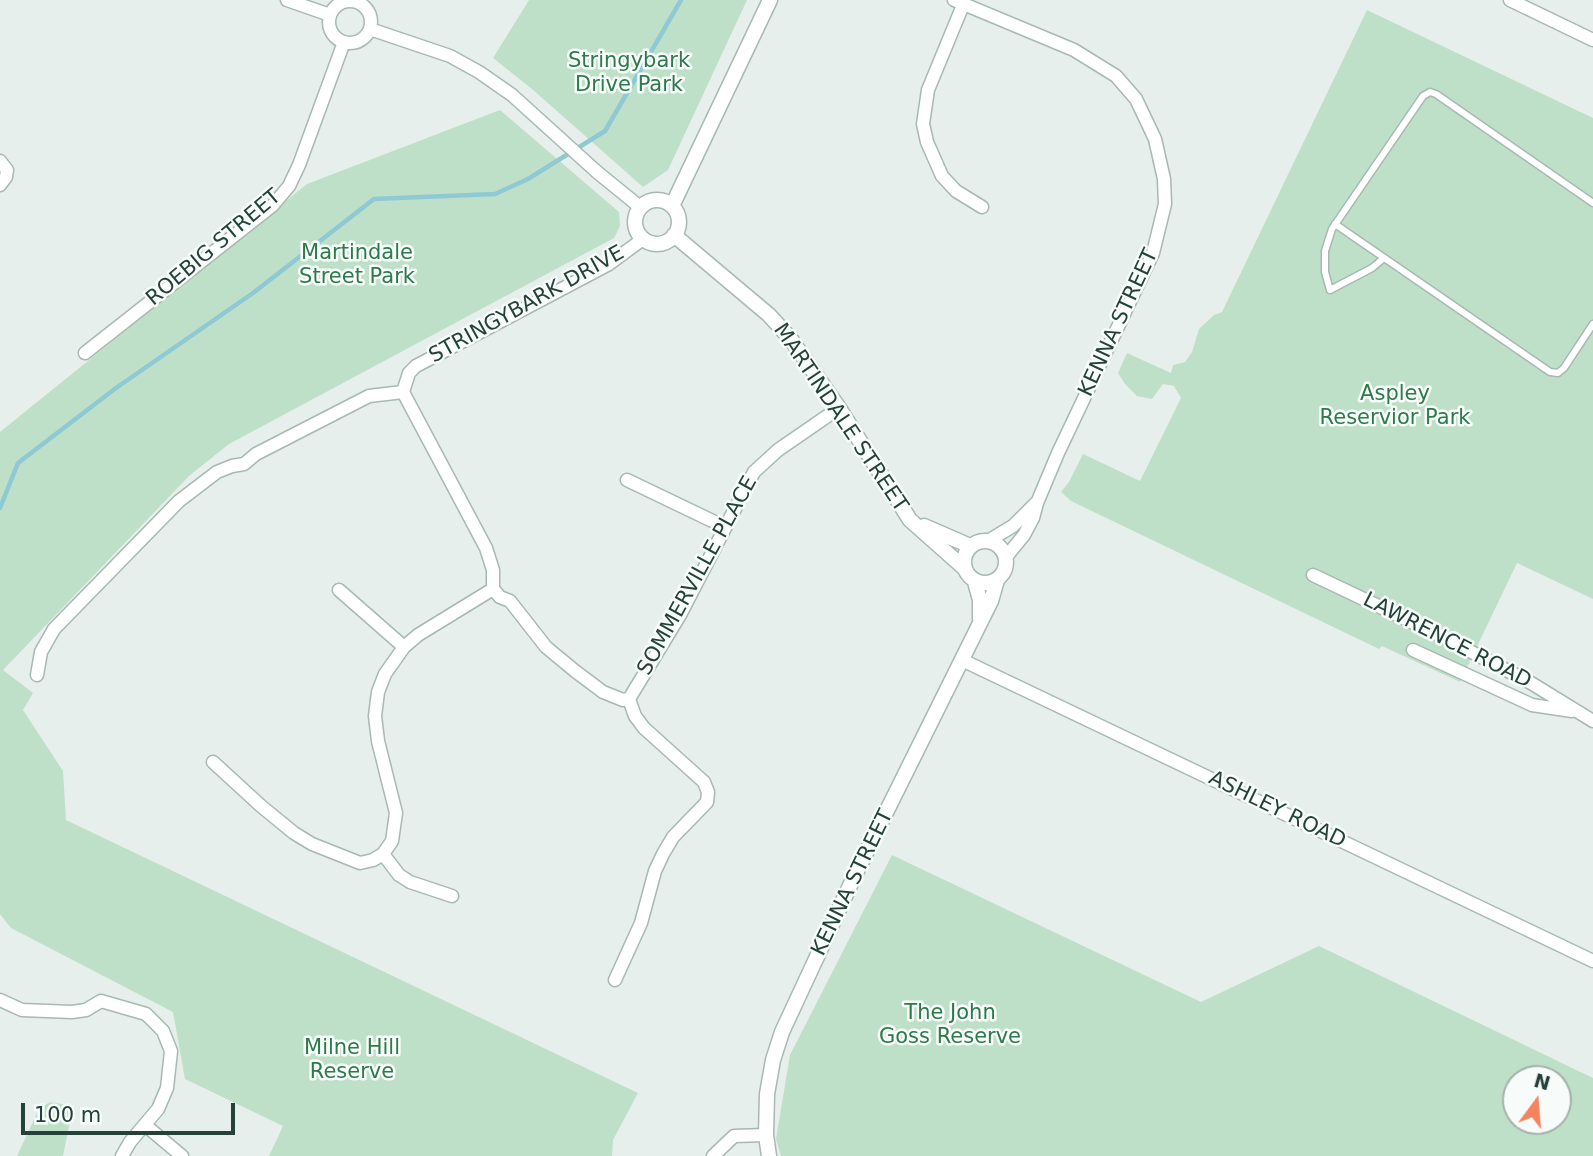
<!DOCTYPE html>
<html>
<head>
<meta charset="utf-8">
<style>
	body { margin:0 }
	#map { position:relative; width:1593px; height:1156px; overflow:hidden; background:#e6efeb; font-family:"DejaVu Sans",sans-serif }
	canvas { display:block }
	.north { position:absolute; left:1502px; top:1065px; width:70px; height:70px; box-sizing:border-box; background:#f7fbf9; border:2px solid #a3b1ad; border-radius:50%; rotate:16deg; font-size:19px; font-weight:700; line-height:28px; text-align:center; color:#24423a }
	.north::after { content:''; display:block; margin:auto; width:24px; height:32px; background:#f4845f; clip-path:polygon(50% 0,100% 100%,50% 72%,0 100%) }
	.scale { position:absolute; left:21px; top:1103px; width:214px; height:32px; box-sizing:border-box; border:4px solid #24423a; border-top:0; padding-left:9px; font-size:21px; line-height:24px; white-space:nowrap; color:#24423a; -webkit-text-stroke:5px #f7fbf9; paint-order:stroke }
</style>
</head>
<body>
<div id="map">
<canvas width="1593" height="1156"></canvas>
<div class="north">N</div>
<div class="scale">100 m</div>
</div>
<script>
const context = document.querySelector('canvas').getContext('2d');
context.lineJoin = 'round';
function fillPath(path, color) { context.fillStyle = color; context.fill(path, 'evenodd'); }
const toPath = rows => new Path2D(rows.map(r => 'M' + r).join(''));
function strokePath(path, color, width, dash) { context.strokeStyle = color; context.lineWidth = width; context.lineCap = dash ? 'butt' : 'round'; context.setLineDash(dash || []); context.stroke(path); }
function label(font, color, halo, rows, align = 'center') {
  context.font = font + ' "DejaVu Sans",sans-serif'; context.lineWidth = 5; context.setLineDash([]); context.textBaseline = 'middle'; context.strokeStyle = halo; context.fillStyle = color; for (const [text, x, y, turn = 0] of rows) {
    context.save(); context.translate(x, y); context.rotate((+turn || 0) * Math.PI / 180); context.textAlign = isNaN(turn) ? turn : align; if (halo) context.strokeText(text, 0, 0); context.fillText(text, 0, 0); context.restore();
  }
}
fillPath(toPath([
	[529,0,747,0,668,170,643,187,532,89,493,58],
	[1367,10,1593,118,1593,599,1517,563,1460,682,1382,646,1379,649,1071,501,1061,492,1069,482,1083,454,1140,481,1181,398,1174,386,1163,384,1152,399,1137,396,1125,384,1118,373,1127,353,1171,373,1173,365,1185,362,1192,352,1199,329,1214,315,1222,312],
	[500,110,619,212,620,226,614,238,229,444,189,476,3,670,33,693,23,710,63,771,66,820,638,1093,613,1140,612,1156,269,1156,283,1126,185,1079,173,1012,11,928,0,914,0,432,307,184],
	[892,855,1201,1002,1319,946,1593,1078,1593,1156,781,1156,776,1139,790,1055],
	[1516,1079,1558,1079,1558,1121,1516,1121],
	[50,1102,68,1105,71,1116,63,1156,17,1156,39,1109]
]), '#bfe0c8');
strokePath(toPath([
	[0,508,18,463,116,388,253,293,374,199,495,194,528,179,605,131,681,0]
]), '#8ec9d4', 4.5);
const service = toPath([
	[1335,224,1550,372,1558,373,1564,368,1593,324],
	[1384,258,1372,268,1330,290,1325,272,1325,251,1332,229,1423,96,1430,92,1436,94,1593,203]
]);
const minor = toPath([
	[287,0,330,15],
	[954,0,1074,50,1116,76,1136,99,1155,139,1164,179,1165,204,1153,253,1058,453,1037,503,1033,518,1024,535,1006,557],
	[1510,0,1593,40],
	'329 22a21 21 0 1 1 42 0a21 21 0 1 1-42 0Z',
	[963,5,928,90,923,124,927,142,942,176,956,191,982,207],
	[370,29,450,56,479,72,512,95,597,172,640,207],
	[0,161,7,170,6,177,0,185],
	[85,353,273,205,289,186,299,165,344,42],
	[403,392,486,548,493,570,493,589,500,597,510,601,546,647,575,671,603,692,623,700,629,699],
	[627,480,725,527],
	[988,541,1013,526,1036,503],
	[1313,575,1437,634,1531,683,1593,721],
	[339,590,404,647],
	[1413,650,1532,705,1572,711],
	[962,660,1593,961],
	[37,675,41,652,54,629,179,501,217,472,232,466,244,464,256,454,369,396,403,392,409,373,416,366,609,264,643,239],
	[629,699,680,615,754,472,778,450,839,408],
	[213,762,261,806,294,833,312,844,360,863,373,860,383,854,392,841,396,813,378,741,375,716,378,692,385,674,404,647,418,635,493,589],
	[383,854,399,875,410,882,452,896],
	[615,980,641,923,655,871,663,854,673,837,707,802,708,792,704,782,644,728,635,716,629,699],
	[0,1000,22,1010,72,1012,86,1010,101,1001,146,1014,163,1031,171,1051,167,1088,158,1109,130,1142,122,1156],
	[145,1125,182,1156],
	[713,1156,734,1136,766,1135]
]);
const tertiary = toPath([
	'635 222a22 22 0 1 1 44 0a22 22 0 1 1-44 0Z',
	[672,206,770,0],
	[674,235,769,315,790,338,839,408,910,520,963,567],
	[924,526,970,546],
	'964 562a21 21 0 1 1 42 0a21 21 0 1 1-42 0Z',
	[975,582,980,600,980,619],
	[769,1156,766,1135,767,1094,773,1060,782,1032,854,877,991,601,997,580]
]);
strokePath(service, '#a8b8b2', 9);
strokePath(minor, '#a8b8b2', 15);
strokePath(tertiary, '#a8b8b2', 17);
strokePath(service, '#fff', 6);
strokePath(minor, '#fff', 12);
strokePath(tertiary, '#fff', 14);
label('21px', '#2d7a4b', '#f7fbf9', [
	["Stringybark",629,62],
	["Drive Park",629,86],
	["Martindale",357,254],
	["Street Park",357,278],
	["Aspley",1395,395],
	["Reservior Park",1395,419],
	["The John",950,1014],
	["Goss Reserve",950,1038],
	["Milne Hill",352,1049],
	["Reserve",352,1073]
]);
label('21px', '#24423a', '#f7fbf9', [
	["ROEBIG STREET",214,248,-40],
	["STRINGYBARK DRIVE",527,305,-29],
	["KENNA STREET",1119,323,-65],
	["MARTINDALE STREET",840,418,56],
	["SOMMERVILLE PLACE",698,576,-61],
	["LAWRENCE ROAD",1447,641,27],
	["ASHLEY ROAD",1277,810,26],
	["KENNA STREET",853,883,-64]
]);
</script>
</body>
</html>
